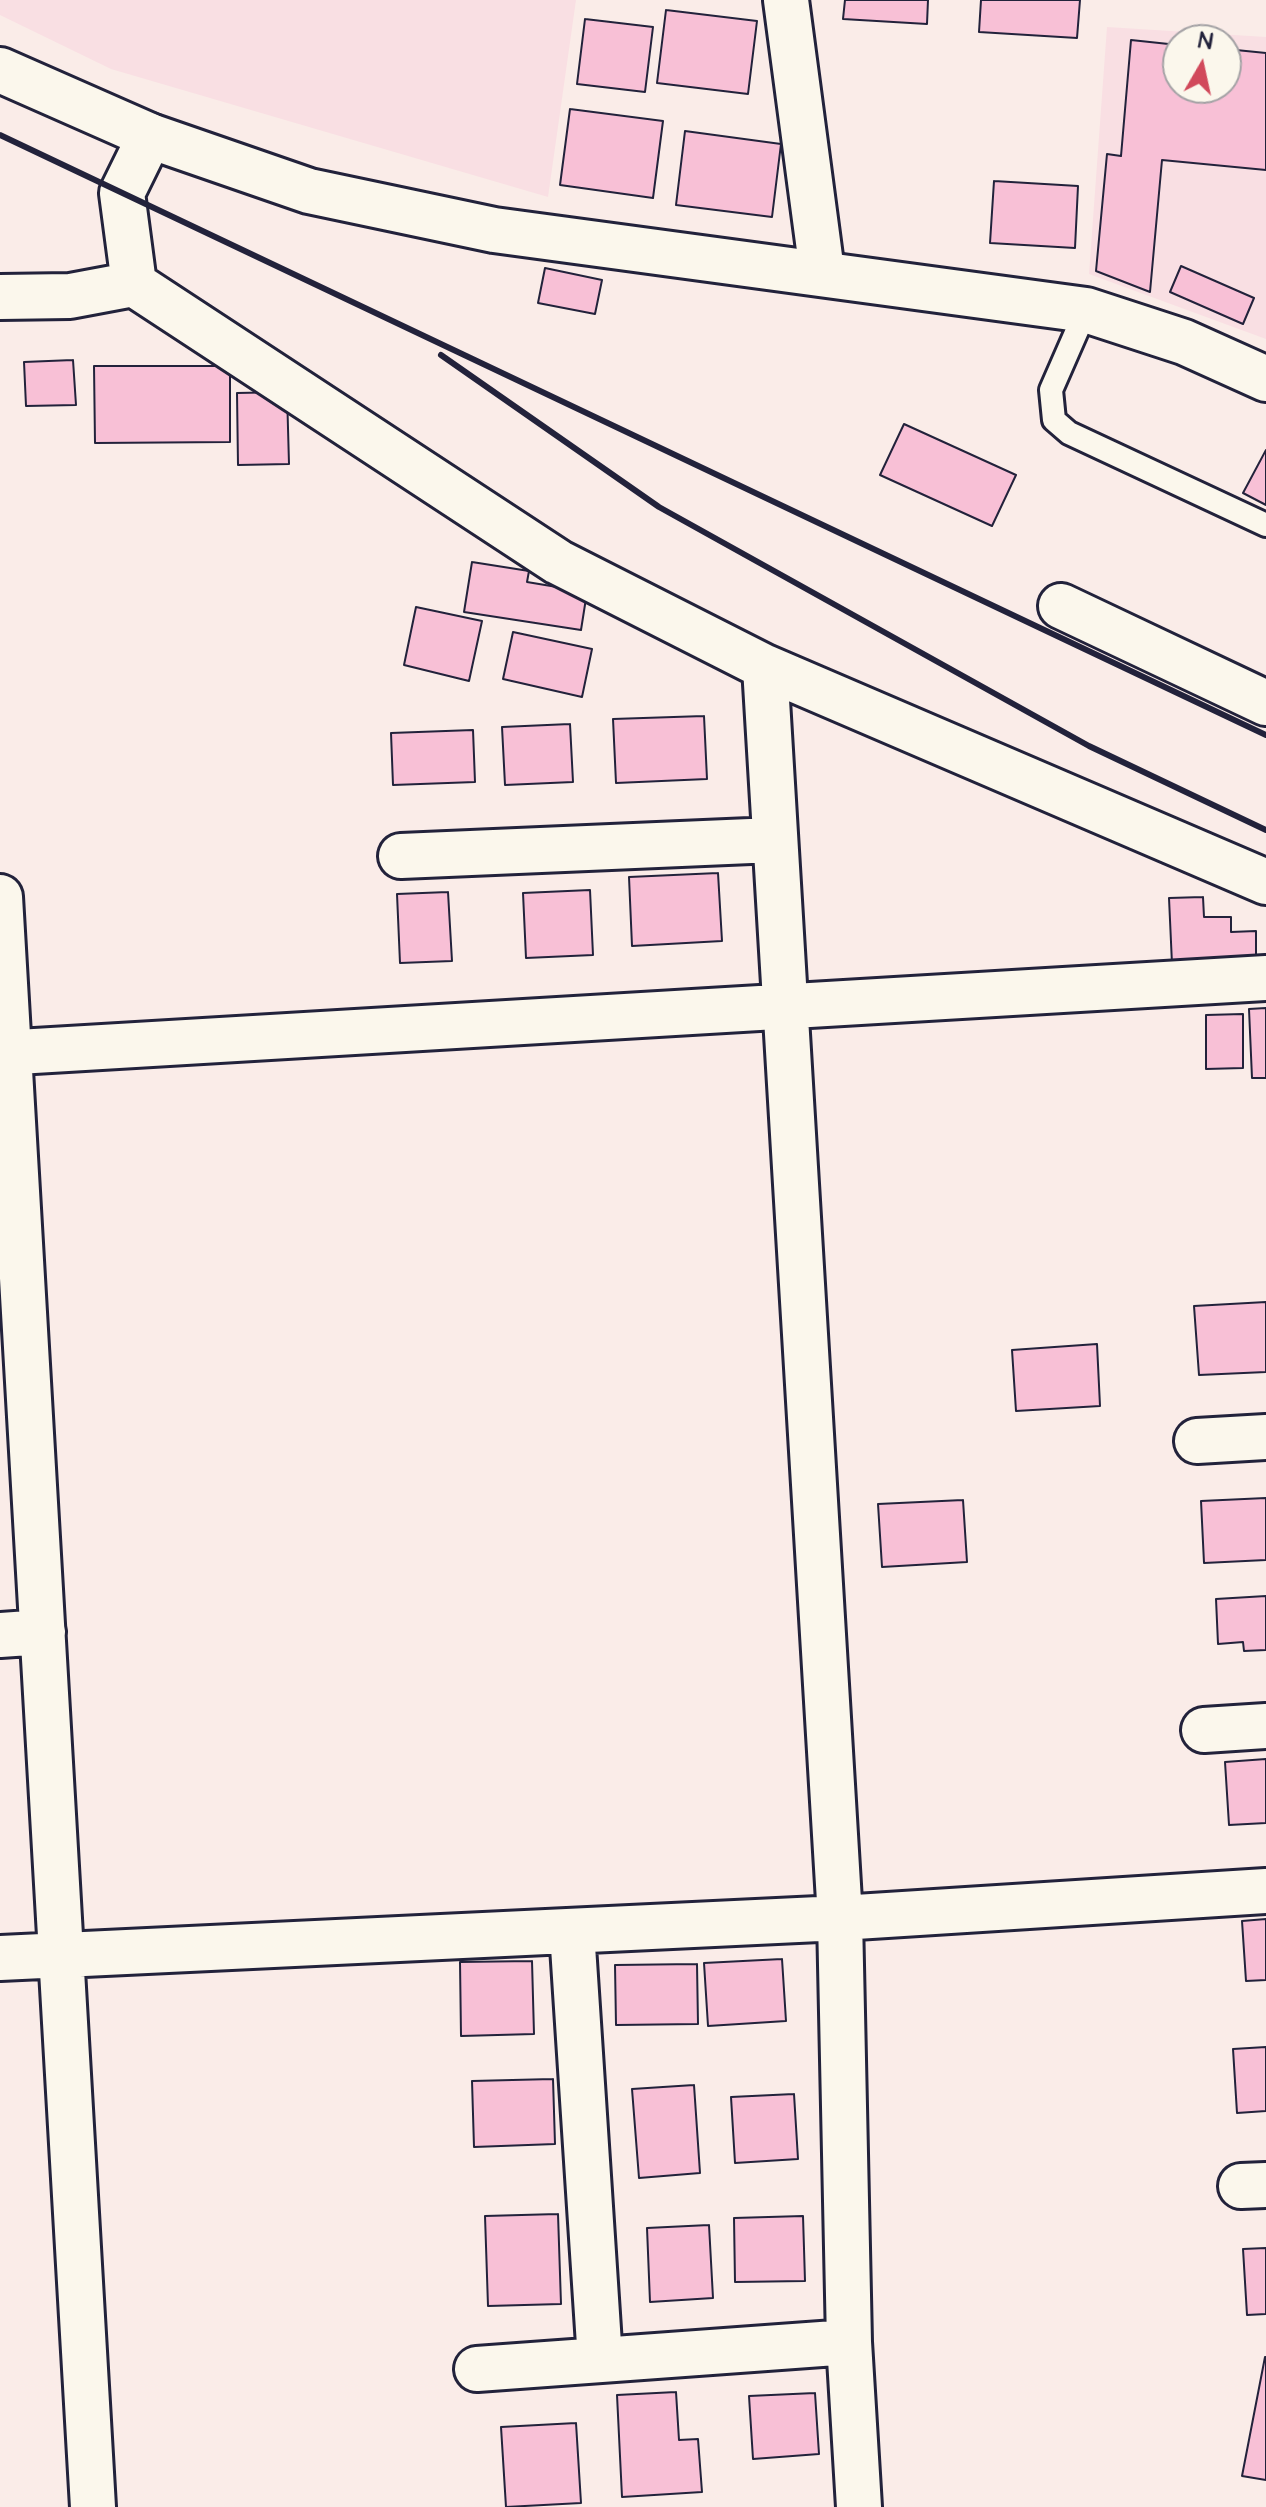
<!DOCTYPE html>
<html>
<head>
<meta charset="utf-8">
<style>
	body { margin:0 }
	#map { position:relative; width:1266px; height:2507px; overflow:hidden; background:#faece8; font-family:"Architects Daughter",sans-serif }
	canvas { display:block }
	.north { position:absolute; left:1162px; top:24px; width:80px; height:80px; box-sizing:border-box; background:#fbf7ec; border:2px solid #a4a2a5; border-radius:50%; rotate:9deg; font-size:22px; font-weight:700; line-height:32px; text-align:center; color:#22223b }
	.north::after { content:''; display:block; margin:auto; width:28px; height:36px; background:#d1495b; clip-path:polygon(50% 0,100% 100%,50% 72%,0 100%) }
</style>
</head>
<body>
<div id="map">
<canvas width="1266" height="2507"></canvas>
<div class="north">N</div>
</div>
<script>
const context = document.querySelector('canvas').getContext('2d');
context.lineJoin = 'round';
function fillPath(path, color) { context.fillStyle = color; context.fill(path, 'evenodd'); }
const toPath = rows => new Path2D(rows.map(r => 'M' + r).join(''));
function strokePath(path, color, width, dash) { context.strokeStyle = color; context.lineWidth = width; context.lineCap = dash ? 'butt' : 'round'; context.setLineDash(dash || []); context.stroke(path); }
fillPath(toPath([
	[0,0,576,0,548,197,111,69,0,15],
	[1107,27,1266,37,1266,339,1089,274],
	[1178,40,1226,40,1226,88,1178,88]
]), '#f9dfe3');
const building = toPath([
	[845,0,928,0,927,24,843,19,845,0],
	[981,0,1080,0,1077,38,979,32,981,0],
	[666,10,757,21,748,94,657,83,666,10],
	[585,19,653,27,645,92,577,84,585,19],
	[1131,40,1178,45,1178,88,1226,88,1226,49,1266,53,1266,170,1162,160,1150,292,1096,271,1107,154,1121,156,1131,40],
	[570,109,663,121,653,198,560,185,570,109],
	[685,131,781,144,772,217,676,205,685,131],
	[994,181,1078,186,1075,248,990,243,994,181],
	[1181,266,1254,298,1243,324,1170,292,1181,266],
	[545,268,602,280,595,314,538,303,545,268],
	[73,360,76,405,26,406,24,362,73,360],
	[94,366,230,366,230,442,95,443,94,366],
	[287,392,289,464,238,465,237,393,287,392],
	[904,424,1016,475,992,526,880,475,904,424],
	[1266,450,1266,505,1243,493,1266,450],
	[472,562,529,571,527,582,587,592,581,630,464,612,472,562],
	[416,607,482,621,469,681,404,665,416,607],
	[513,632,592,649,582,697,503,679,513,632],
	[704,716,707,779,616,783,613,719,704,716],
	[570,724,573,782,505,785,502,727,570,724],
	[473,730,475,782,393,785,391,733,473,730],
	[718,873,722,941,632,946,629,877,718,873],
	[590,890,593,955,526,958,523,893,590,890],
	[448,892,452,961,400,963,397,894,448,892],
	[1203,897,1204,917,1231,917,1231,932,1256,931,1256,960,1172,964,1169,898,1203,897],
	[1266,1008,1266,1078,1252,1078,1249,1009,1266,1008],
	[1243,1014,1243,1068,1206,1069,1206,1015,1243,1014],
	[1266,1302,1266,1372,1199,1375,1194,1306,1266,1302],
	[1097,1344,1100,1406,1016,1411,1012,1350,1097,1344],
	[1266,1498,1266,1560,1204,1563,1201,1501,1266,1498],
	[963,1500,967,1562,882,1567,878,1504,963,1500],
	[1266,1596,1266,1650,1244,1651,1243,1642,1218,1644,1216,1599,1266,1596],
	[1266,1759,1266,1823,1229,1825,1225,1762,1266,1759],
	[1266,1919,1266,1980,1246,1981,1242,1921,1266,1919],
	[782,1959,786,2021,708,2026,704,1963,782,1959],
	[532,1961,534,2034,461,2036,460,1962,532,1961],
	[697,1964,698,2024,616,2025,615,1965,697,1964],
	[1266,2047,1266,2111,1237,2113,1233,2049,1266,2047],
	[553,2079,555,2144,474,2147,472,2081,553,2079],
	[694,2085,700,2173,639,2178,632,2089,694,2085],
	[794,2094,798,2159,735,2163,731,2097,794,2094],
	[558,2214,561,2304,488,2306,485,2216,558,2214],
	[803,2216,805,2281,735,2282,734,2218,803,2216],
	[709,2225,713,2298,650,2302,647,2228,709,2225],
	[1266,2248,1266,2314,1247,2315,1243,2249,1266,2248],
	[1265,2357,1266,2357,1266,2480,1242,2476,1265,2357],
	[676,2392,679,2440,698,2439,702,2492,622,2497,617,2395,676,2392],
	[815,2393,819,2454,753,2459,749,2396,815,2393],
	[576,2423,581,2503,506,2507,501,2427,576,2423]
]);
fillPath(building, '#f8c0d6');
strokePath(building, '#22223b', 2);
const lane = toPath([
	[1086,310,1051,390,1054,420,1069,433,1266,525]
]);
const street = toPath([
	[786,0,822,272],
	[134,284,122,193,150,136],
	[0,297,70,296,134,284,558,562,765,667,1266,882],
	[1061,606,1266,703],
	[765,667,840,1918,849,2342,859,2507],
	[401,856,774,840],
	[0,897,93,2507],
	[0,1053,1266,978],
	[1197,1441,1266,1437],
	[0,1635,43,1632],
	[1204,1730,1266,1726],
	[572,1931,600,2360],
	[0,1958,840,1918,1266,1891],
	[1241,2186,1266,2185],
	[477,2369,849,2342]
]);
const secondary = toPath([
	[0,70,150,136,309,191,494,230,1086,310,1184,342,1266,379]
]);
strokePath(lane, '#22223b', 28);
strokePath(street, '#22223b', 50);
strokePath(secondary, '#22223b', 50);
strokePath(lane, '#fbf7ec', 22);
strokePath(street, '#fbf7ec', 44);
strokePath(secondary, '#fbf7ec', 44);
strokePath(toPath([
	[0,135,1266,735],
	[441,355,659,507,1089,746,1266,830]
]), '#22223b', 6);
</script>
</body>
</html>
